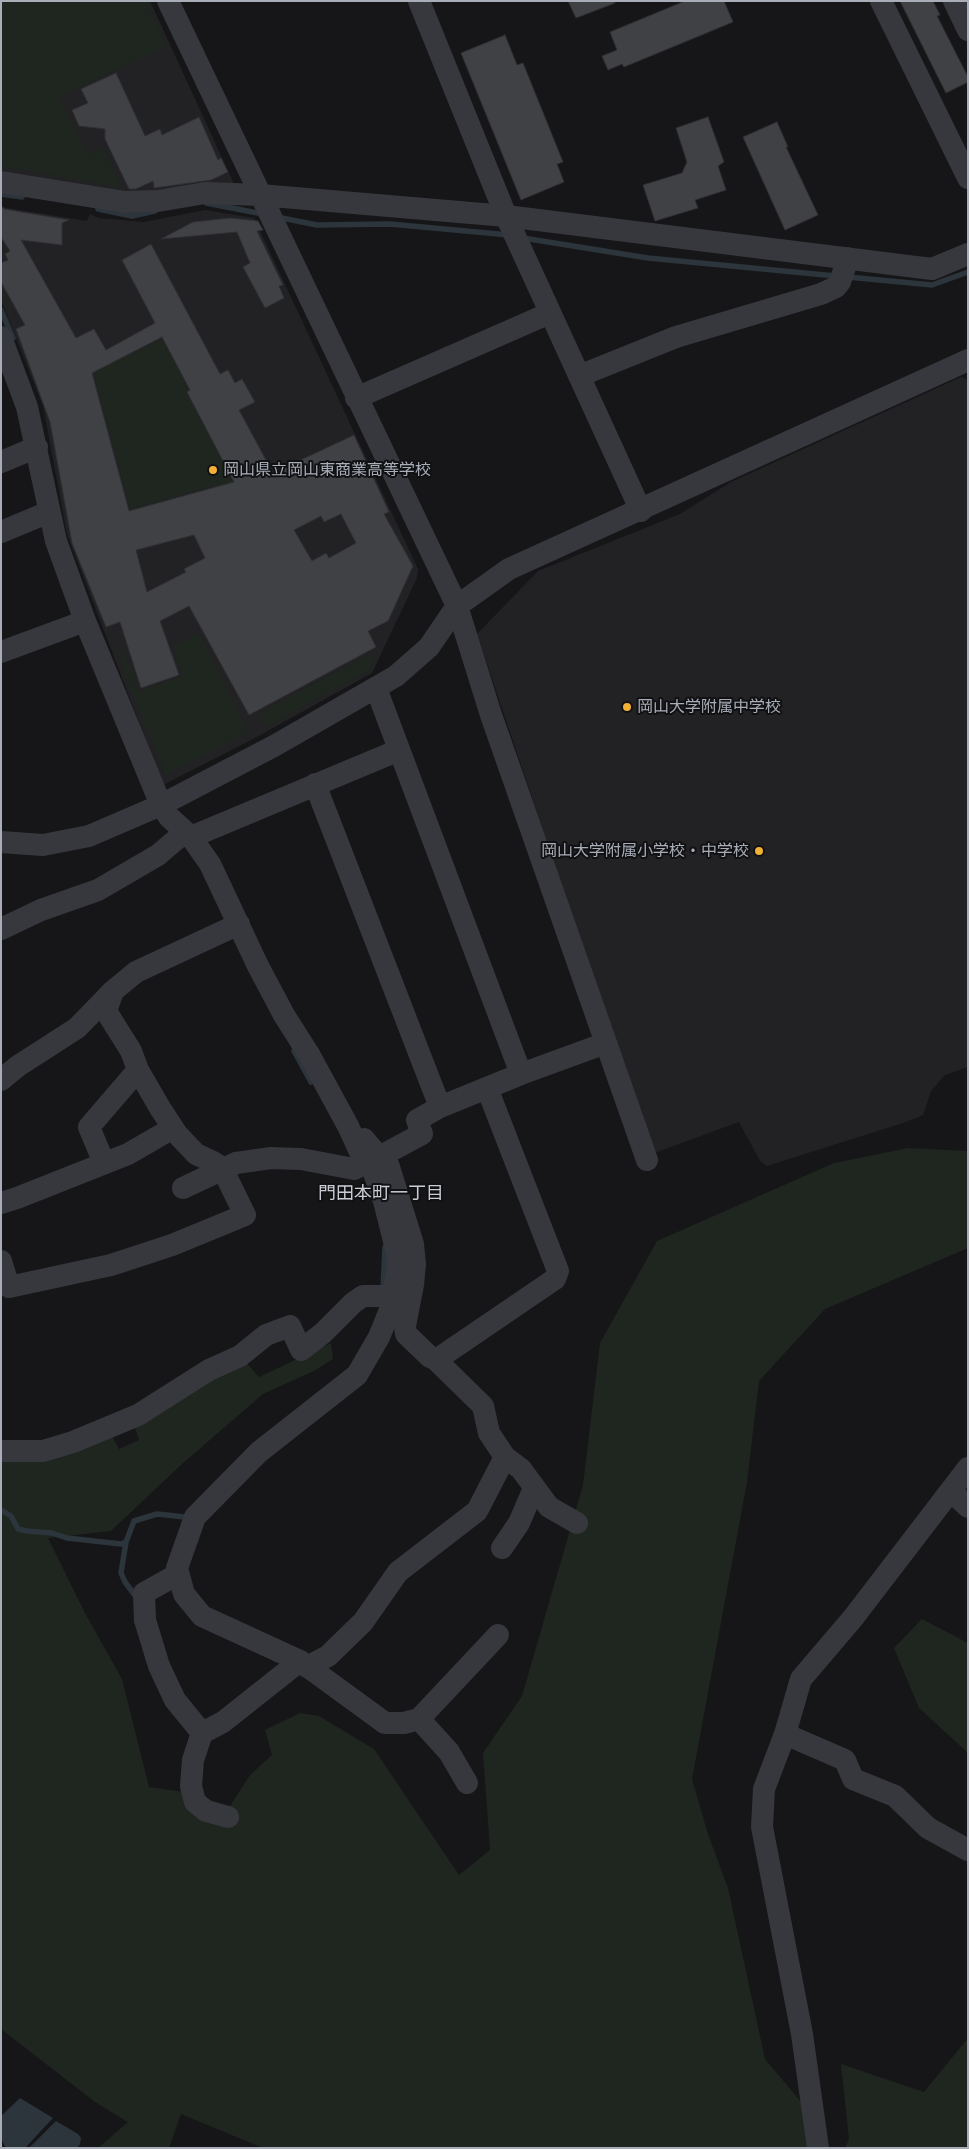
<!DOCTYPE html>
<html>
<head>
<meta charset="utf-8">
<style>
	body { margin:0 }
	#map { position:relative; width:969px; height:2149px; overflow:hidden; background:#161618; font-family:"Asap Condensed",sans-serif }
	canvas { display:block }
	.frame { position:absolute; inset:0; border:2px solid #a8adb8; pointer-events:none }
</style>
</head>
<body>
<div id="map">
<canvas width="969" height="2149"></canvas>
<div class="frame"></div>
</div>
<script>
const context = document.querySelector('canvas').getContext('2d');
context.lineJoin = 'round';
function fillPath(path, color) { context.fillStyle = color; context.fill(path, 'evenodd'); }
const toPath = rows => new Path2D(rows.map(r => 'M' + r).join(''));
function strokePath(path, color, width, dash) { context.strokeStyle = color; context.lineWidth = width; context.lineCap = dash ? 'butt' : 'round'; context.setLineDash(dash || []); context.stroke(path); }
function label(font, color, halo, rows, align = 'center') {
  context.font = font + ' "Asap Condensed","Noto Sans JP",sans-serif'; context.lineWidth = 4; context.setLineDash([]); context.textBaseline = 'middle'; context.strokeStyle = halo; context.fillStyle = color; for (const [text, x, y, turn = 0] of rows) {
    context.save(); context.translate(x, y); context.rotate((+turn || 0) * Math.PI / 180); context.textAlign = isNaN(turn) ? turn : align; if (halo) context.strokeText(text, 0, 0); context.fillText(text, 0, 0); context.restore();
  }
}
fillPath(toPath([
	[1,1,150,1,236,188,143,197,1,176],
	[1,207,87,221,90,214,99,218,144,222,205,210,254,218,418,569,417,578,372,673,255,738,163,785,67,534,43,406,1,300],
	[961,377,968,380,968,1067,945,1075,931,1091,923,1115,903,1123,767,1166,760,1161,739,1122,657,1152,650,1148,477,634,538,571,680,514,731,482]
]), '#222225');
fillPath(toPath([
	[1,1,146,1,167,47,59,96,87,155,104,148,122,188,1,166],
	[162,339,189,389,186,392,236,486,218,496,214,486,130,509,94,375,88,375],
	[199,633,249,733,166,775,122,669,124,667,118,652,123,649,139,692,182,676,173,646],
	[372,653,375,662,369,670,267,727,259,713],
	[908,1148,968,1151,968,1248,825,1309,759,1381,747,1482,692,1779,708,1834,728,1888,765,2059,802,2103,809,2148,263,2148,181,2114,169,2148,98,2148,128,2122,95,2102,1,2029,1,1456,110,1432,119,1449,139,1440,133,1422,245,1361,259,1377,331,1343,333,1359,314,1371,263,1394,182,1464,111,1531,48,1538,85,1613,122,1679,149,1787,184,1792,230,1806,250,1775,272,1755,265,1730,300,1713,319,1716,374,1749,459,1875,490,1850,483,1753,522,1696,583,1485,600,1343,657,1241,834,1163],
	[922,1619,968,1643,968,1753,919,1708,894,1648],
	[968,2038,968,2148,845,2148,849,2139,841,2064,924,2092]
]), '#1e261f');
fillPath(toPath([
	[20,2098,53,2118,25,2148,6,2148,1,2139,1,2116],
	[56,2121,78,2134,81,2138,80,2144,77,2148,29,2148]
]), '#2c353c');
strokePath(toPath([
	[1,194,22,197],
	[206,203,263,214],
	[98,209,132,216,155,211],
	[277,217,317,225,390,224,509,235],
	[523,238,648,258,836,276],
	[848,277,932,285,968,272],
	[1,310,13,338],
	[294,1051,311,1082],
	[383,1290,385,1247],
	[1,1510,11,1516,18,1529,27,1531,52,1533,67,1538,121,1544,126,1542,134,1521,157,1514,185,1517,188,1514],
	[126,1542,121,1573,125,1582,137,1598]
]), '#2c353c', 5.5);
const building = toPath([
	[568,1,615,1,615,3,576,18,568,1],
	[685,1,724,1,733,22,624,67,622,64,608,70,602,56,617,50,610,32,685,1],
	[900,1,933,1,940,15,937,16,968,77,968,82,946,93,900,1],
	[505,35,517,65,523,63,563,162,557,164,564,182,521,200,461,53,505,35],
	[116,73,145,136,160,129,162,135,199,117,218,160,221,158,228,172,211,180,154,188,153,181,136,189,129,189,105,139,105,129,79,126,72,110,88,103,81,89,116,73],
	[708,117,724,162,718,166,726,190,695,200,698,208,655,221,643,185,682,173,687,162,676,128,708,117],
	[777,122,788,147,786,147,818,215,785,230,743,137,777,122],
	[1,205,4,209,69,220,62,223,62,245,21,240,76,338,94,329,106,350,155,323,122,260,151,244,220,374,228,370,235,383,242,379,255,402,239,410,273,473,354,435,389,512,384,514,413,566,388,621,368,631,376,647,249,715,189,606,160,621,179,675,141,688,120,622,106,627,72,543,50,422,16,329,25,325,1,282,1,263,8,260,5,254,10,251,1,237,1,205],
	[162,337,190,390,187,392,234,482,129,511,92,373,162,337],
	[341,514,356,543,329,558,326,553,312,561,294,530,321,516,324,522,341,514],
	[194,535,205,558,184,569,186,572,147,592,136,550,194,535],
	[230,218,258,221,263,230,257,231,283,285,279,286,284,298,265,308,243,267,250,263,237,232,161,239,193,222,230,218]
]);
fillPath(building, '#404145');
strokePath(building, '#303034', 1);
strokePath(toPath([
	[168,1,457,606,491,715,647,1160],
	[419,1,506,216,641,511],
	[881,1,968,178],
	[954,1,968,30],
	[1,182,125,202,158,201,205,193,260,195,506,216,932,269,968,254],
	[1,337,27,407,56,541,85,621,161,805,169,817,191,837,210,864,258,966,284,1015,310,1056,348,1126,365,1163,373,1170,384,1201,398,1257,397,1273,390,1310,379,1337,357,1375,259,1452,195,1517,177,1568,184,1594,202,1616,300,1661,385,1723,404,1723,419,1719,498,1635],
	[579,376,676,337,821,294,836,287,840,282,848,258],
	[356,398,550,313],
	[1,462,37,447],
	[1,532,49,512],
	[1,652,85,621],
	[376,688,521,1074],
	[315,784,440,1107,521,1074,606,1043],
	[191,837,399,750],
	[1,842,43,845,89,836,161,805,274,746,396,676,429,647,457,606,509,569,968,360],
	[1,929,41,910,98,890,158,855,185,832],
	[1,1080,18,1066,77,1028,113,991,136,972,239,924],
	[364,1139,379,1157,386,1161,389,1167,413,1244,415,1264,413,1285,405,1326,406,1334,430,1357,436,1360,483,1406,489,1433,505,1457,521,1469,549,1507,577,1523],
	[379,1157,422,1134,417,1120,440,1107],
	[104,1163,89,1127,138,1070],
	[183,1188,236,1163,271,1158,301,1159,354,1169,365,1163],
	[1,1203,17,1198,128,1154,173,1128],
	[1,1261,9,1287,111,1265,172,1245,245,1215,222,1168,213,1162,196,1154,177,1134,160,1108,138,1070,131,1051,106,1011,113,991],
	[436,1360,555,1279,558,1271,487,1088],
	[1,1451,43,1451,73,1442,138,1415,209,1370,240,1356,266,1335,290,1326,301,1350,323,1333,353,1303,363,1296,394,1296],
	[951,1491,968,1507],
	[502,1548,519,1523,534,1488],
	[178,1574,144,1593,145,1620,159,1666,175,1700,202,1733,193,1760,191,1786,195,1802,206,1811,228,1817],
	[307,1667,328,1656,363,1622,398,1572,477,1511,505,1457],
	[419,1719,449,1752,467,1783],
	[202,1733,223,1722,300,1661],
	[785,1734,845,1760,853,1779,895,1796,928,1828,968,1850],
	[818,2148,802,2034,762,1827,764,1789,785,1734,801,1679,853,1618,968,1468]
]), '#37383d', 22);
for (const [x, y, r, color] of [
	[213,470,5,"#f2b134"],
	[627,707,5,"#f2b134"],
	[759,851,5,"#f2b134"]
]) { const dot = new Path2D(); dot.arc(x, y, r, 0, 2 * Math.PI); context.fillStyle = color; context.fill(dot); strokePath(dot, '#111113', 2); }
label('16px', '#a8adb8', '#111113', [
	["岡山県立岡山東商業高等学校",223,470],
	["岡山大学附属中学校",637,707],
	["岡山大学附属小学校・中学校",749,851,"right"]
], 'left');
label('18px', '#c9ccd4', '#111113', [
	["門田本町一丁目",381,1193]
]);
</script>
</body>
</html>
